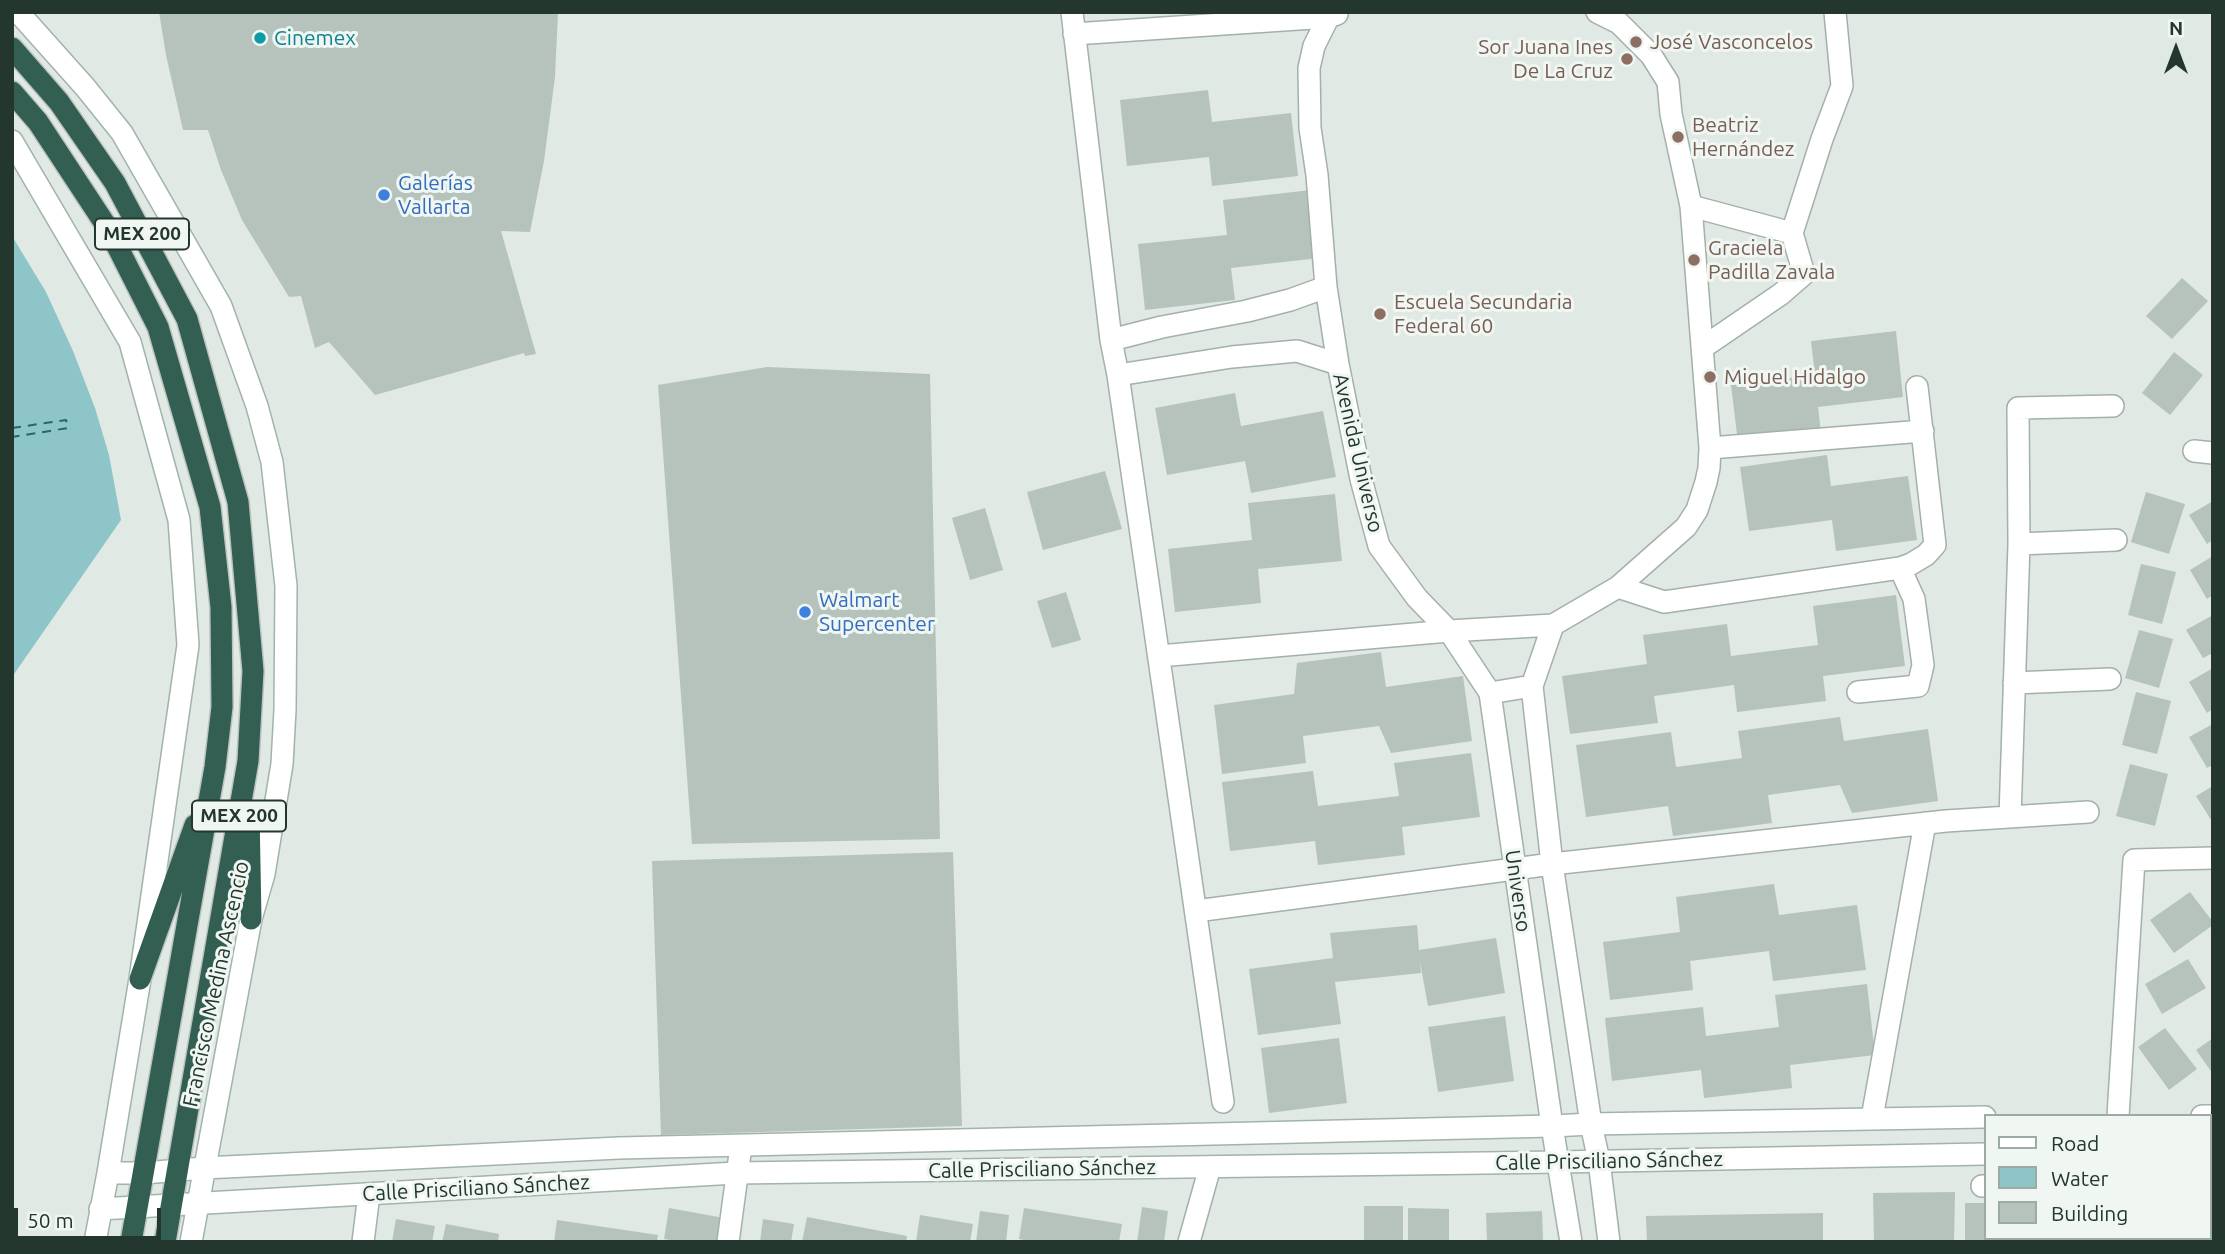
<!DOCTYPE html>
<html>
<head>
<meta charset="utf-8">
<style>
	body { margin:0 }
	#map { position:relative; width:2225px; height:1254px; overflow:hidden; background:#e0e9e4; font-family:Ubuntu,sans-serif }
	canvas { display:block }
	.frame { position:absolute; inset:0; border:14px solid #23372f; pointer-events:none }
	.legend { position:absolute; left:1984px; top:1114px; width:228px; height:126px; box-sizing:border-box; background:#f0f6f2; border:2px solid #9eaaa4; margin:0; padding:9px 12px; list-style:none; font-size:21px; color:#23372f }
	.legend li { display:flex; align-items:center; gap:14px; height:35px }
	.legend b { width:35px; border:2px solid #9eaaa4 }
	.north { position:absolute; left:2141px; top:14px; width:70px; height:70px; -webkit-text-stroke:5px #f0f6f2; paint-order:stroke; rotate:0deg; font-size:19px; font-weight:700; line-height:28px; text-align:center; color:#23372f }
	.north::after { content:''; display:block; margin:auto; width:24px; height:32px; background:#23372f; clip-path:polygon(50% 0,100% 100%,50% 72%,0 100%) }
	.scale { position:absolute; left:14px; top:1208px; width:147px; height:32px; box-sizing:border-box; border:4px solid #23372f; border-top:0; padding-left:9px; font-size:21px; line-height:24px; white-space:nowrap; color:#23372f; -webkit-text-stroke:5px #f0f6f2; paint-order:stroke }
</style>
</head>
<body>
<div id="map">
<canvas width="2225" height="1254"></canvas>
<div class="frame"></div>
<ul class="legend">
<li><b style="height:9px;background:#fff"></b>Road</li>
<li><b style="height:19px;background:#8ec5c8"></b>Water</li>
<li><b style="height:19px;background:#b6c3bd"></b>Building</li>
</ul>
<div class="north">N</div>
<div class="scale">50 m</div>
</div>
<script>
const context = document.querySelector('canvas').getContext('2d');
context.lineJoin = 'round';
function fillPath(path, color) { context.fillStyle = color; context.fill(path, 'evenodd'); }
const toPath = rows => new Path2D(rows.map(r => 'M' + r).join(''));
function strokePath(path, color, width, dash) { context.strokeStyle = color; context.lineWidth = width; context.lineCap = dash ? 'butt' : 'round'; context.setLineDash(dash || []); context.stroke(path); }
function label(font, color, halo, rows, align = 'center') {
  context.font = font + ' Ubuntu,sans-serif'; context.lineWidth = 6; context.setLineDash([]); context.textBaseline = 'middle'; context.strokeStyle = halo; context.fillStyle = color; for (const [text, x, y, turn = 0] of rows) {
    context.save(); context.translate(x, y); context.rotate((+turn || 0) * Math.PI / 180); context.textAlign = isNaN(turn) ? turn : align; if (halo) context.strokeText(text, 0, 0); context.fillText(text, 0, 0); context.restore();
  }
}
fillPath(toPath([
	[12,236,46,292,73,351,95,408,109,455,121,520,12,677]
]), '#8ec5c8');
strokePath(toPath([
	[12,428,66,420,68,428,12,437]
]), '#25676b', 2, [9, 7]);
fillPath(toPath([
	[159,12,558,12,555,77,544,161,530,232,501,231,536,354,525,356,524,353,375,395,329,342,315,348,301,296,289,297,242,220,221,170,208,130,183,130,166,55],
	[1208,90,1212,122,1291,113,1298,176,1212,186,1209,157,1127,166,1120,100],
	[1311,190,1319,258,1231,268,1235,300,1145,310,1138,244,1227,235,1223,200],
	[2182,278,2208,301,2172,339,2146,316],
	[1896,331,1903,397,1818,407,1821,433,1738,443,1731,385,1815,375,1811,341],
	[2174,352,2203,375,2170,415,2142,393],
	[767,367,930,374,940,839,692,844,658,385],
	[1235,393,1241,426,1323,411,1336,477,1251,493,1245,461,1167,475,1155,408],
	[1827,455,1831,486,1908,476,1917,540,1836,551,1832,520,1749,531,1740,467],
	[1105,471,1122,529,1043,550,1027,492],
	[2146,492,2185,504,2169,554,2131,542],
	[1335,494,1342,561,1258,569,1261,603,1175,612,1168,549,1252,540,1248,503],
	[2213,501,2213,540,2207,544,2189,515],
	[985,508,1003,570,970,580,952,518],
	[2213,556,2213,595,2207,599,2190,570],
	[2141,564,2176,572,2162,624,2128,615],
	[1066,592,1081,640,1052,648,1037,601],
	[1896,595,1905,666,1823,676,1826,701,1737,712,1734,685,1654,696,1658,723,1570,734,1562,676,1647,664,1643,635,1727,624,1731,656,1818,645,1813,606],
	[2213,615,2213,653,2203,658,2186,630],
	[2139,630,2173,639,2159,688,2125,678],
	[1381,652,1386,687,1463,676,1472,741,1391,753,1379,726,1303,736,1306,763,1222,774,1214,705,1294,694,1297,663],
	[2213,668,2213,709,2207,713,2189,682],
	[2136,692,2171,701,2157,754,2122,745],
	[1840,717,1844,741,1928,729,1938,801,1852,813,1840,785,1768,795,1772,823,1673,836,1668,806,1586,817,1576,745,1671,732,1676,767,1742,758,1738,731],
	[2213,724,2213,765,2207,768,2189,737],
	[1471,753,1480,817,1402,827,1405,855,1318,865,1315,841,1230,851,1222,782,1313,771,1318,806,1399,796,1394,763],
	[2130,764,2168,774,2155,826,2116,816],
	[2213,786,2213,823,2196,796],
	[953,852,962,1126,661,1135,652,861],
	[1774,884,1779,915,1857,905,1866,970,1773,981,1769,951,1690,961,1693,990,1610,1000,1603,942,1680,932,1676,897],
	[2190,892,2213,922,2213,925,2174,953,2150,920],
	[1417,925,1419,950,1496,938,1505,993,1428,1006,1420,962,1421,973,1335,982,1341,1024,1258,1035,1249,969,1333,958,1330,933],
	[2188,959,2206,988,2162,1014,2145,984],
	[1867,984,1875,1055,1790,1065,1792,1088,1704,1098,1701,1070,1612,1081,1605,1018,1703,1007,1706,1036,1779,1027,1775,995],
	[1505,1016,1514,1081,1438,1092,1428,1027],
	[2165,1028,2197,1069,2169,1090,2138,1047],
	[1339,1038,1347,1103,1269,1113,1261,1048],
	[2213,1038,2213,1074,2196,1050],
	[1955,1192,1954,1242,1874,1242,1873,1193],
	[1965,1203,1985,1203,1985,1238,2036,1238,2036,1242,1965,1242],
	[1364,1206,1403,1206,1403,1242,1364,1242],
	[1142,1207,1168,1211,1164,1242,1137,1242],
	[669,1208,724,1218,719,1242,682,1242,664,1239],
	[1024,1208,1122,1224,1119,1242,1033,1242,1019,1239],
	[1408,1208,1449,1209,1449,1242,1408,1242],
	[980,1211,1009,1215,1006,1242,976,1242],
	[1542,1211,1543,1242,1487,1242,1486,1213],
	[1823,1213,1823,1242,1647,1242,1646,1216],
	[920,1215,973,1224,970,1242,916,1242],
	[807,1217,907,1236,906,1242,802,1242],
	[396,1219,435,1226,432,1242,392,1242],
	[763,1219,794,1224,791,1242,760,1242],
	[557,1220,658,1235,657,1242,554,1242],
	[446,1224,499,1234,498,1242,442,1242],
	[2135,1238,2206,1238,2206,1242,2135,1242]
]), '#b6c3bd');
const street = toPath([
	[1072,12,1111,340,1118,375,1223,1102],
	[1331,12,1314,46,1309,68,1310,128,1317,175,1326,287,1338,364,1361,479,1379,546,1417,598,1449,631,1490,693,1552,1126,1571,1242],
	[1074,34,1328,17,1337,14],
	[1691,206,1792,233,1822,139,1842,86,1835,12],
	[1111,340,1162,327,1247,311,1290,300,1326,287],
	[1702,348,1781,294,1804,274,1792,233],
	[1118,375,1232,357,1297,351,1338,364],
	[1710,448,1923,431],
	[2194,451,2213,453],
	[2019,544,2116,540],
	[1618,587,1664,602,1900,568,1911,564,1926,555,1935,545,1917,387],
	[1553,625,1532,686,1552,864,1591,1124,1599,1161,1609,1242],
	[1159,656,1449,631,1553,625,1618,587,1686,527,1697,510,1706,482,1709,468,1710,448,1691,206,1671,114,1668,82,1651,55,1619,23,1597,12],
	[2014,683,2110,679],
	[1858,692,1918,686,1923,665,1914,599,1900,568],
	[1490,693,1532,686],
	[2010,817,2019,544,2018,408,2113,406],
	[1196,911,1552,864,1946,821,2088,812],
	[2118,1116,2134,860,2213,858],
	[1872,1118,1925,823],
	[1982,1186,1985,1186],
	[2209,1188,2213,1188],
	[363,1242,369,1194],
	[728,1242,741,1146],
	[1189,1242,1210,1167]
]);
const secondary = toPath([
	[18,12,85,87,122,133,221,306,257,406,272,462,286,586,285,710,282,764,264,874,251,919,191,1242],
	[12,141,130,342,179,520,188,645,140,979,108,1173,95,1242],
	[2202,1116,2213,1116],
	[2209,1149,2213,1149],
	[108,1173,144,1173,204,1168,619,1148,1552,1126,1591,1124,1985,1117],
	[100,1209,736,1173,1559,1162,1985,1154]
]);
const highway = toPath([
	[12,48,59,102,115,183,187,319,238,502,253,671,248,761,165,1242],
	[12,92,38,122,109,230,158,327,210,507,221,607,222,707,215,767,131,1242],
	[249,812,251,919],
	[140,979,195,825]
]);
strokePath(street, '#a4b0aa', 24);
strokePath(secondary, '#a1b3aa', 24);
strokePath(highway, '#bdc3c1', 24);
strokePath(street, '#fff', 21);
strokePath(secondary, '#fff', 21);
strokePath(highway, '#325f51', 21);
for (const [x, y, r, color] of [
	[260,38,7,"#0f9aa8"],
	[1636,42,7,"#8d6e63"],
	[1627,59,7,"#8d6e63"],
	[1678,137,7,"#8d6e63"],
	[384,195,7,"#3f7fe0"],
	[1694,260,7,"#8d6e63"],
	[1380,314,7,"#8d6e63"],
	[1710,377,7,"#8d6e63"],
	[805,612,7,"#3f7fe0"]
]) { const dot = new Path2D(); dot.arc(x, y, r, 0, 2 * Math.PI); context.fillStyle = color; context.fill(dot); strokePath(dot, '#f0f6f2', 2.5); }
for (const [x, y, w] of [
	[142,234,94],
	[239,816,94]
]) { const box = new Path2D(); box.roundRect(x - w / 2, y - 15.5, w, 31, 5); context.fillStyle = '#f0f6f2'; context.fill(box); strokePath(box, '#23372f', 2); }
label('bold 19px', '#23372f', null, [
	["MEX 200",142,234],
	["MEX 200",239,816]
]);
label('21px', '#0d838f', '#f0f6f2', [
	["Cinemex",274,38]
], 'left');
label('21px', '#785e54', '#f0f6f2', [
	["José Vasconcelos",1650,42],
	["Sor Juana Ines",1613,47,"right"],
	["De La Cruz",1613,71,"right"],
	["Beatriz",1692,125],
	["Hernández",1692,149],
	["Graciela",1708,248],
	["Padilla Zavala",1708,272],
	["Escuela Secundaria",1394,302],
	["Federal 60",1394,326],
	["Miguel Hidalgo",1724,377]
], 'left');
label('21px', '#366cbe', '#f0f6f2', [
	["Galerías",398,183],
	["Vallarta",398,207],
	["Walmart",819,600],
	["Supercenter",819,624]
], 'left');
label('21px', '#23372f', '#f0f6f2', [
	["Avenida Universo",1358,453,77],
	["Universo",1518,891,82],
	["Francisco Medina Ascencio",216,984,-78],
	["Calle Prisciliano Sánchez",1609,1161,-1],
	["Calle Prisciliano Sánchez",1042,1169,-1],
	["Calle Prisciliano Sánchez",476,1188,-3]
]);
</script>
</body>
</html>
